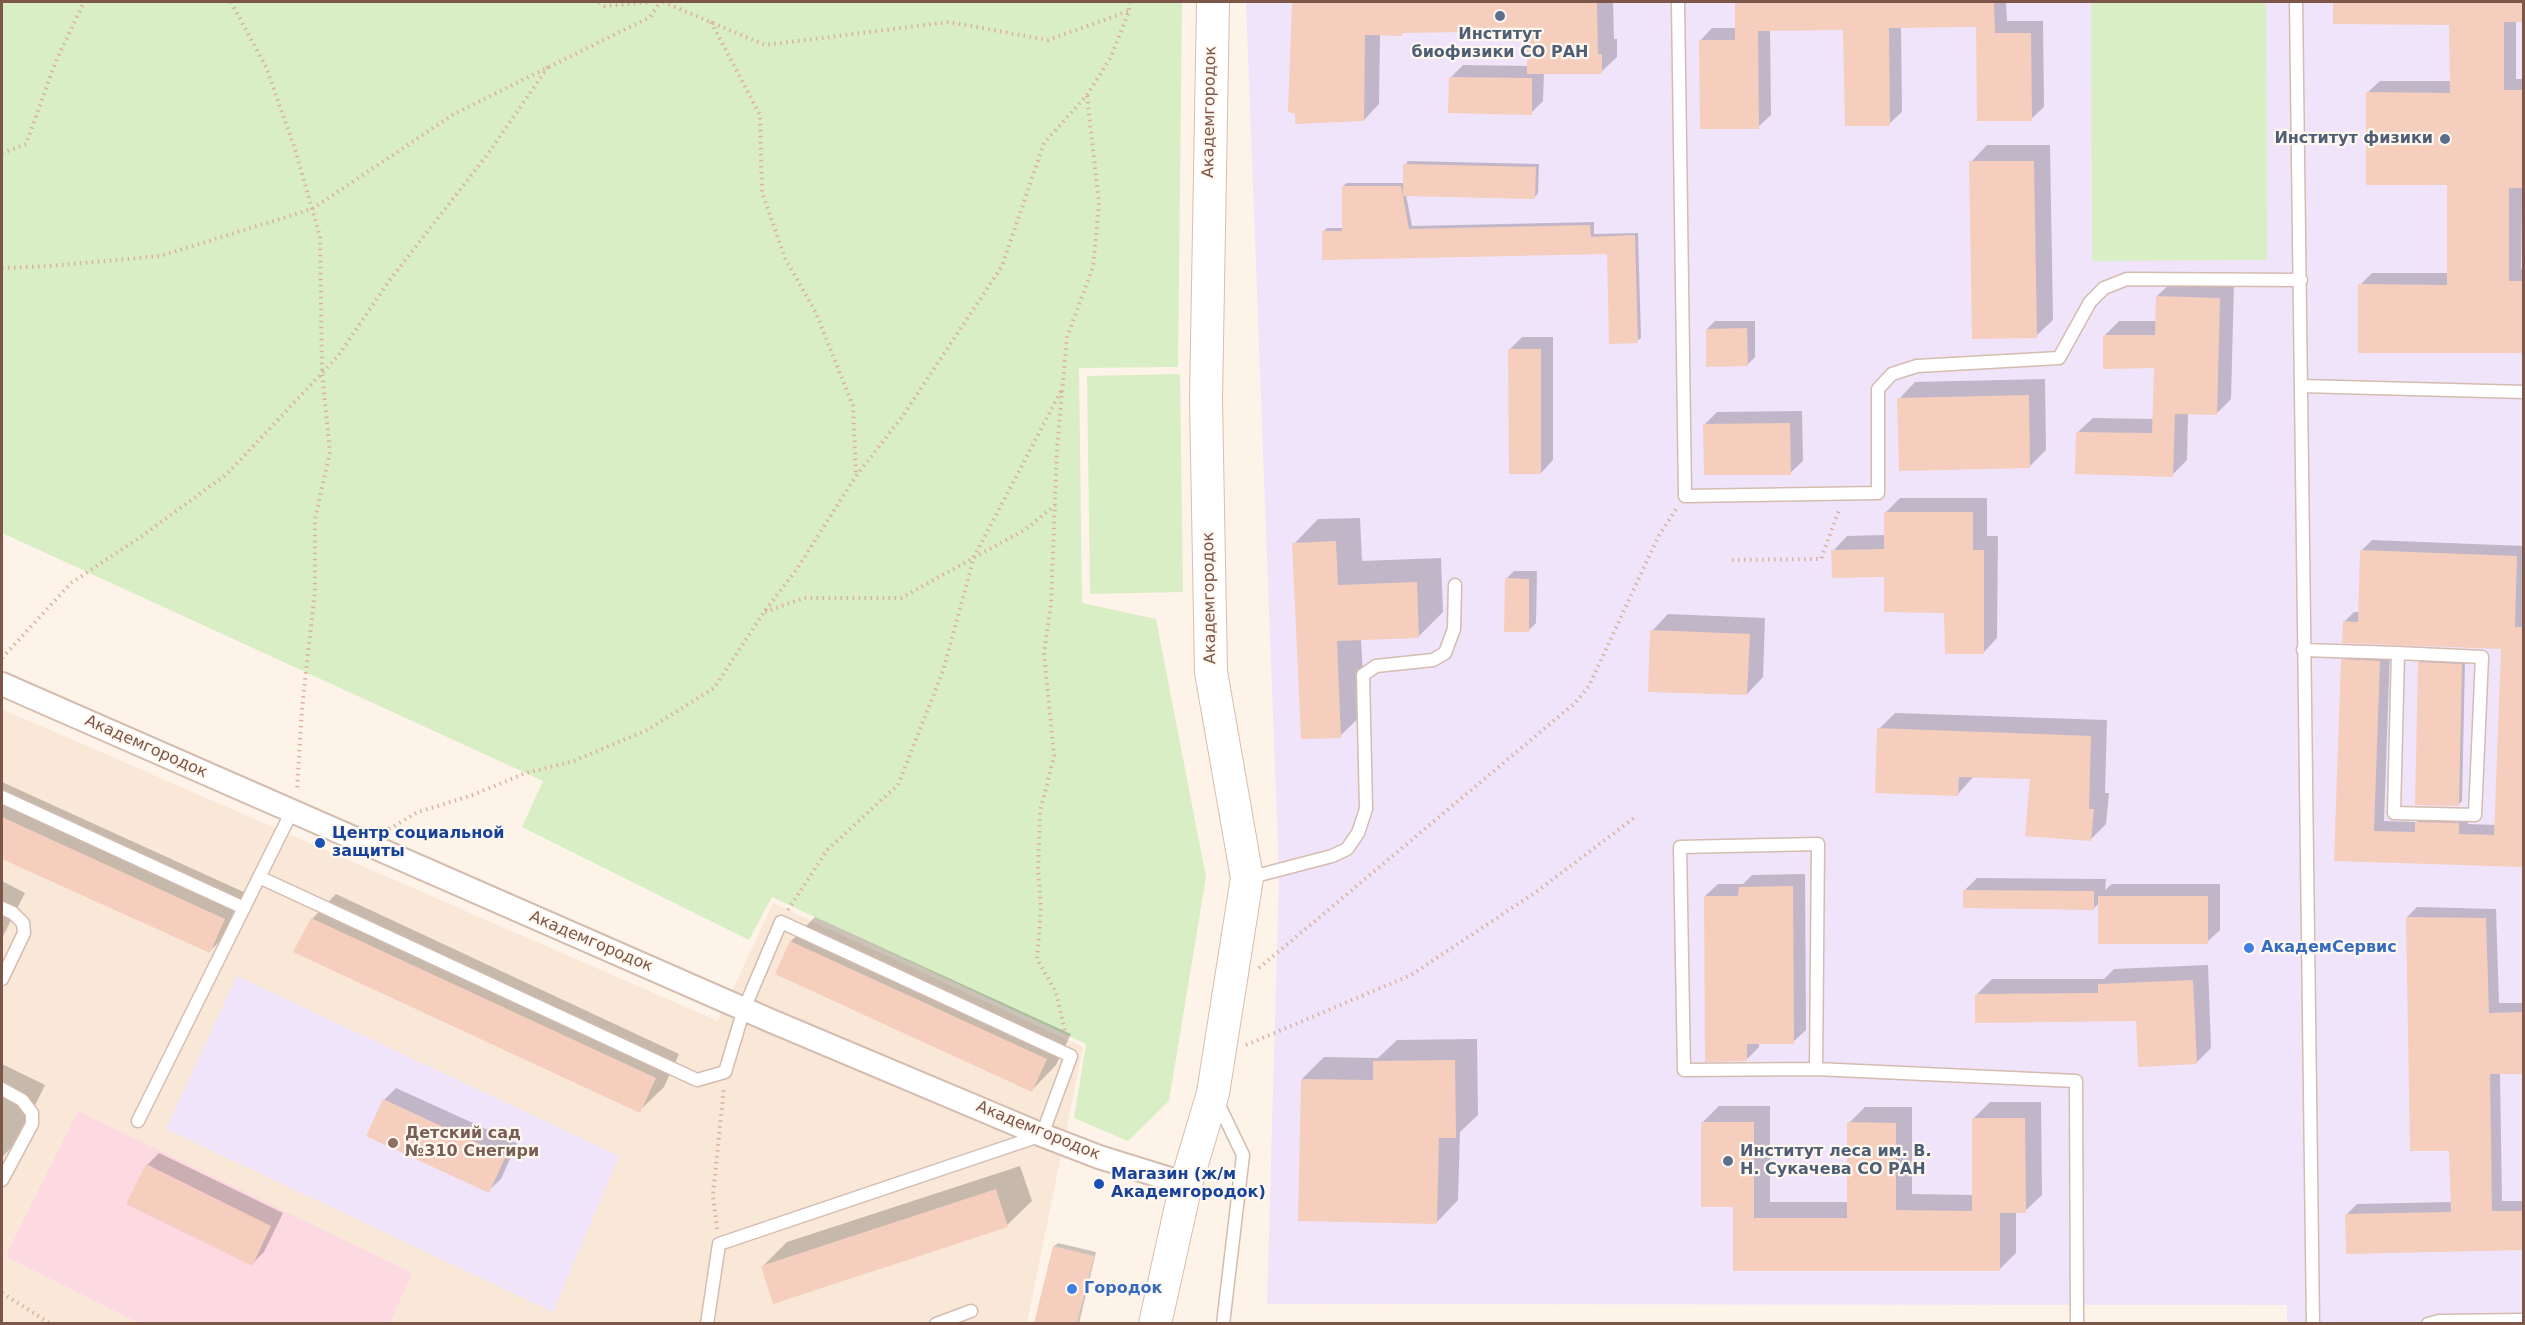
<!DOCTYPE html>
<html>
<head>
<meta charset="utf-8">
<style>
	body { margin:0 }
	#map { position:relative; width:2525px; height:1325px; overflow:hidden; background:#fef3e8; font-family:"DejaVu Sans",sans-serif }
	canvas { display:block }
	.frame { position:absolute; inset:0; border:3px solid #7c5648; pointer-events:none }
</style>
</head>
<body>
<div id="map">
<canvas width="2525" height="1325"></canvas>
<div class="frame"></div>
</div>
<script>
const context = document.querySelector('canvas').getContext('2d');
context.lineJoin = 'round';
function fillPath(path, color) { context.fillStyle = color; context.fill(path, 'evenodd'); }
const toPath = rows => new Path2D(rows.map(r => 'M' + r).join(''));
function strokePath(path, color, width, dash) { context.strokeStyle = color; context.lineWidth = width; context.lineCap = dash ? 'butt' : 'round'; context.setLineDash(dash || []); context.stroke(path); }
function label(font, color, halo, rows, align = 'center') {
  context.font = font + ' "DejaVu Sans",sans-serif'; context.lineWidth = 4.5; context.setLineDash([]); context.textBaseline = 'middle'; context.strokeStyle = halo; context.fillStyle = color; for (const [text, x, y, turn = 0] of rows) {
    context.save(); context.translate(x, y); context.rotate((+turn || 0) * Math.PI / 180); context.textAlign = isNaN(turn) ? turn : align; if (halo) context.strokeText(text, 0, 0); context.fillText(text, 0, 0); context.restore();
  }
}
fillPath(toPath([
	[2,709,718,1021,773,903,1083,1047,1027,1323,2,1323]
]), '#f9e7d8');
fillPath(toPath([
	[1246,2,2523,2,2523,1323,2287,1323,2287,1305,1267,1304,1279,875],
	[237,976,619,1156,553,1312,166,1129]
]), '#f0e4fb');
fillPath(toPath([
	[78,1111,412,1273,390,1323,142,1324,6,1256]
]), '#fddae2');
fillPath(toPath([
	[2,2,1182,2,1178,367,1079,368,1082,603,1156,619,1206,877,1169,1101,1128,1141,1074,1118,1086,1044,772,897,749,940,522,827,543,781,2,533],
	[2091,2,2266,2,2267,260,2092,261],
	[1180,374,1183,592,1090,594,1087,376]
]), '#d9eec4');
fillPath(toPath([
	[1294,2,1613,2,1614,39,1617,39,1617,57,1601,72,1544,72,1543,101,1531,113,1451,77,1463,65,1528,66,1528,29,1405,31,1401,35,1380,34,1379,104,1364,120,1297,113,1290,111],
	[1736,2,2006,2,2007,21,2043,21,2044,107,2031,119,1977,26,1901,27,1902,112,1889,124,1845,29,1770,29,1771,115,1758,127,1700,41,1712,28,1737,28],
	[2334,2,2524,2,2524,21,2516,21,2516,79,2524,79,2521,269,2524,269,2524,352,2360,351,2360,285,2372,273,2449,273,2449,183,2367,93,2380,81,2451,81,2451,23,2334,23],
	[1987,145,2050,145,2053,320,2036,336,1971,162],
	[1408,161,1539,164,1538,193,1535,197,1406,195,1412,226,1594,222,1594,234,1638,233,1641,338,1637,341,1608,252,1323,232,1327,228,1343,228,1343,186,1347,183,1404,183,1405,165],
	[2172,282,2234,283,2231,399,2216,414,2188,413,2187,460,2172,475,2078,432,2093,418,2154,419,2155,366,2104,336,2119,321,2156,321,2157,296],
	[1715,321,1755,321,1755,357,1747,365,1707,329],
	[1522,337,1553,337,1553,460,1541,473,1510,349],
	[2045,379,2046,450,2030,466,1899,399,1915,382],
	[1802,411,1803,461,1790,473,1705,424,1717,412],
	[1900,498,1987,498,1987,536,1998,536,1997,638,1983,653,1946,611,1885,575,1833,551,1847,536,1885,535,1886,512],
	[1360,518,1362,561,1441,558,1443,612,1418,637,1361,639,1365,712,1340,736,1294,544,1318,519],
	[2372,540,2524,546,2524,866,2336,860,2343,660,2353,650,2390,651,2384,821,2417,822,2427,812,2468,813,2468,824,2496,825,2503,647,2344,622,2354,612,2359,612,2361,551],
	[1514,571,1537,571,1536,623,1528,631,1506,579],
	[1668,614,1765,618,1763,677,1747,694,1652,631],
	[2423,659,2465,661,2462,801,2458,805,2419,663],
	[1895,713,2107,720,2105,793,2109,793,2106,824,2090,840,2032,778,1974,776,1958,794,1879,729],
	[2,782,248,894,234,927,209,952,2,857],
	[1805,874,1806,1030,1793,1042,1759,1043,1759,1047,1746,1060,1705,896,1718,884,1743,884,1752,875],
	[1977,878,2106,879,2105,890,2112,884,2220,884,2220,930,2207,942,2100,902,2093,909,1965,890],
	[2,881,25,893,2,938],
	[336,894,679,1054,664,1087,639,1111,312,919],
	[2417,907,2496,909,2499,1003,2524,1003,2524,1072,2500,1072,2502,1201,2524,1201,2524,1248,2347,1252,2346,1215,2357,1204,2452,1202,2450,1149,2407,917],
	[815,917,1071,1034,1056,1065,1032,1090,777,973,791,941],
	[2208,965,2211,1048,2196,1063,2138,1019,1977,994,1992,979,2104,979,2114,969],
	[1477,1039,1478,1115,1460,1132,1458,1200,1437,1222,1302,1079,1324,1057,1378,1058,1397,1040],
	[2,1064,45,1085,17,1142,2,1157],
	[396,1088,517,1143,501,1179,488,1191,384,1100],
	[1990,1102,2041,1102,2042,1195,2025,1211,2016,1211,2016,1253,1999,1270,1734,1269,1734,1205,1702,1123,1719,1106,1770,1106,1770,1202,1849,1202,1849,1123,1865,1107,1912,1107,1912,1194,1974,1195,1973,1119],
	[159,1153,283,1213,264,1252,252,1264,147,1165],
	[1020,1166,1032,1201,1007,1225,763,1266,787,1242],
	[1058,1243,1096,1252,1079,1324,1035,1324,1054,1246]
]), '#0003');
fillPath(toPath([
	[1292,2,1597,2,1598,54,1602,54,1602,74,1527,74,1527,31,1402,33,1402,36,1365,35,1364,121,1295,124,1295,114,1288,112],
	[1735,2,1994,2,1995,33,2031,33,2032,121,1977,121,1976,27,1889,28,1890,126,1845,126,1843,30,1758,31,1759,129,1700,129,1699,40,1735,40],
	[2333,2,2523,2,2523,22,2504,22,2504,90,2523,90,2523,188,2509,188,2509,281,2523,281,2523,353,2358,353,2358,284,2447,285,2447,185,2366,185,2366,92,2450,93,2449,25,2333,24],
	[1449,77,1532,78,1532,115,1448,113],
	[1969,161,2034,161,2037,338,1972,339],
	[1403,164,1536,167,1535,199,1403,196,1409,229,1590,225,1591,237,1635,235,1638,343,1609,344,1607,254,1322,260,1322,231,1342,231,1342,186,1401,186,1403,196],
	[2156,296,2220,298,2217,415,2175,414,2173,477,2075,474,2076,432,2152,433,2154,368,2103,369,2103,335,2155,335],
	[1747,328,1748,366,1706,367,1706,329],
	[1508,349,1541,349,1541,474,1509,474],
	[2029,395,2030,468,1899,471,1897,398],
	[1790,423,1791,475,1704,475,1703,424],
	[1884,512,1973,512,1973,550,1984,550,1984,654,1945,654,1944,613,1884,612,1884,577,1832,578,1831,550,1884,549],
	[1336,541,1338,585,1417,582,1419,638,1337,641,1341,738,1301,739,1292,543],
	[2360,550,2517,556,2515,627,2523,627,2523,867,2334,861,2341,659,2380,661,2374,831,2415,832,2415,822,2459,823,2459,834,2494,835,2501,649,2342,643,2343,621,2358,622],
	[1505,578,1529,579,1529,632,1504,632],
	[1650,630,1750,634,1747,695,1648,692],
	[2418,662,2462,664,2459,806,2415,805],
	[1877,728,2091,736,2089,809,2094,809,2091,841,2025,836,2030,779,1959,777,1958,796,1875,793],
	[2,817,225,919,210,953,2,859],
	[1793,886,1794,1044,1747,1044,1747,1061,1705,1062,1704,896,1738,896,1739,887],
	[1963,890,2094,891,2094,910,1963,908],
	[2098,896,2208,896,2208,944,2098,944],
	[2406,917,2486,918,2489,1013,2523,1012,2523,1074,2490,1074,2492,1211,2523,1211,2523,1250,2346,1254,2345,1214,2451,1212,2449,1151,2410,1151],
	[311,918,656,1078,640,1113,293,952],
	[790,941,1047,1059,1032,1092,775,974],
	[2193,980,2197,1064,2138,1067,2136,1021,1975,1023,1975,994,2098,993,2098,984],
	[1455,1060,1456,1138,1439,1138,1437,1224,1298,1221,1301,1079,1373,1080,1373,1061],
	[383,1099,506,1156,489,1193,366,1136],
	[1972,1118,2025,1118,2026,1213,2000,1213,2000,1271,1733,1271,1733,1207,1701,1207,1701,1122,1754,1122,1754,1218,1847,1218,1847,1122,1896,1123,1896,1210,1972,1211],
	[146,1164,271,1226,252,1266,126,1204],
	[996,1189,1008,1227,773,1304,761,1266],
	[1053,1246,1094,1256,1077,1323,1034,1323]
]), '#f6cebd');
const lane = toPath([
	[1678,2,1685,496,1878,493,1878,389,1892,374,1917,366,2059,358,2090,302,2104,288,2127,279,2301,280],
	[2296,2,2313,1324],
	[2301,386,2524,392],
	[2303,650,2398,653,2482,657,2475,815,2394,813,2398,653],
	[2,797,244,908],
	[259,877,697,1080,725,1072,744,1009,781,922,1071,1056,1042,1135,719,1244,707,1324],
	[1248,878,1332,856,1347,849,1358,833,1366,809,1363,675,1376,666,1433,660,1445,653,1454,629,1455,585],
	[2,908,13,913,23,923,24,933,2,979],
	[1816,1069,1818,844,1680,847,1684,1070,1816,1069,2076,1081,2077,1324],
	[2,1089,22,1100,32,1113,32,1124,2,1180],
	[1216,1099,1243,1155,1223,1324],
	[138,1121,292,811],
	[936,1324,971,1311],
	[2428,1324,2439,1321,2524,1320]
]);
const street = toPath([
	[2,684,769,1020,1042,1135,1099,1157,1186,1184]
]);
const secondary = toPath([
	[1155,1324,1186,1184,1213,1093,1247,878,1211,672,1206,399,1213,2]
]);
strokePath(lane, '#d4bcaf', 15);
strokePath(street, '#d4bcaf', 26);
strokePath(secondary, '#dabdae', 34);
strokePath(toPath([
	[231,2,266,67,295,149,320,237,322,372,330,452,315,519,315,590,302,708,297,790],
	[599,2,605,6,649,2],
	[663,2,765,45,949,22,1048,40,1129,11],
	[711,22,760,115,762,192,785,258,816,313,853,406,856,476],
	[2,153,26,144,56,61,84,2],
	[2,268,49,266,160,256,312,209,454,114,650,17,660,2],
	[1732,560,1821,559,1839,510],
	[765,612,804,598,901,598,1026,529,1055,505],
	[2,658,71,583,142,536,227,474,338,356,389,281,487,155,548,67],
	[389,829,418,812,470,796,526,773,574,761,647,730,714,688,764,612,797,569,856,476,902,417,1002,266,1044,143,1087,95,1111,57,1129,11,1129,2],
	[788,910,827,850,898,785,943,671,974,557,1061,391],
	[1259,968,1575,703,1589,686,1658,537,1676,509],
	[1066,1036,1056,992,1037,959,1041,908,1038,871,1040,812,1054,756,1044,653,1051,604,1057,448,1067,337,1093,267,1099,203,1087,96],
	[1246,1045,1411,975,1536,892,1634,818],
	[717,1229,713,1195,724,1087],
	[2,1293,51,1324]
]), '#dcb19f', 4, [1.5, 4.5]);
strokePath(lane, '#fff', 12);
strokePath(street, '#fff', 22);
strokePath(secondary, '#fff', 32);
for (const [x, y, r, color] of [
	[1500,16,6,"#5c6f8a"],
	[2445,139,6,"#5c6f8a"],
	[320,843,6,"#1a4fb4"],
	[2249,948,6,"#3f7fe0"],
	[393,1143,6,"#8d6e63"],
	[1728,1161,6,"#5c6f8a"],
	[1099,1184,6,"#1a4fb4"],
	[1072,1289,6,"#3f7fe0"]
]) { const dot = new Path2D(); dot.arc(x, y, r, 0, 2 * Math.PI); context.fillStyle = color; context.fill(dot); strokePath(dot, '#fff8f0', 2); }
label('bold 16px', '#4e5e75', '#fff8f0', [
	["Институт",1500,35],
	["биофизики СО РАН",1500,53],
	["Институт физики",2433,139,"right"],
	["Институт леса им. В.",1740,1152,"left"],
	["Н. Сукачева СО РАН",1740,1170,"left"]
]);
label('16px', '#7c5648', '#fff8f0', [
	["Академгородок",1210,112,-89],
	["Академгородок",1210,598,-91],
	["Академгородок",146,747,24],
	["Академгородок",591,942,23],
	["Академгородок",1038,1131,22]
]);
label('bold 16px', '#164399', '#fff8f0', [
	["Центр социальной",332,834],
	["защиты",332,852],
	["Магазин (ж/м",1111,1175],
	["Академгородок)",1111,1193]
], 'left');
label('bold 16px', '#366cbe', '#fff8f0', [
	["АкадемСервис",2261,948],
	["Городок",1084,1289]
], 'left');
label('bold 16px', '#785e54', '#fff8f0', [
	["Детский сад",405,1134],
	["№310 Снегири",405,1152]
], 'left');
</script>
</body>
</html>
